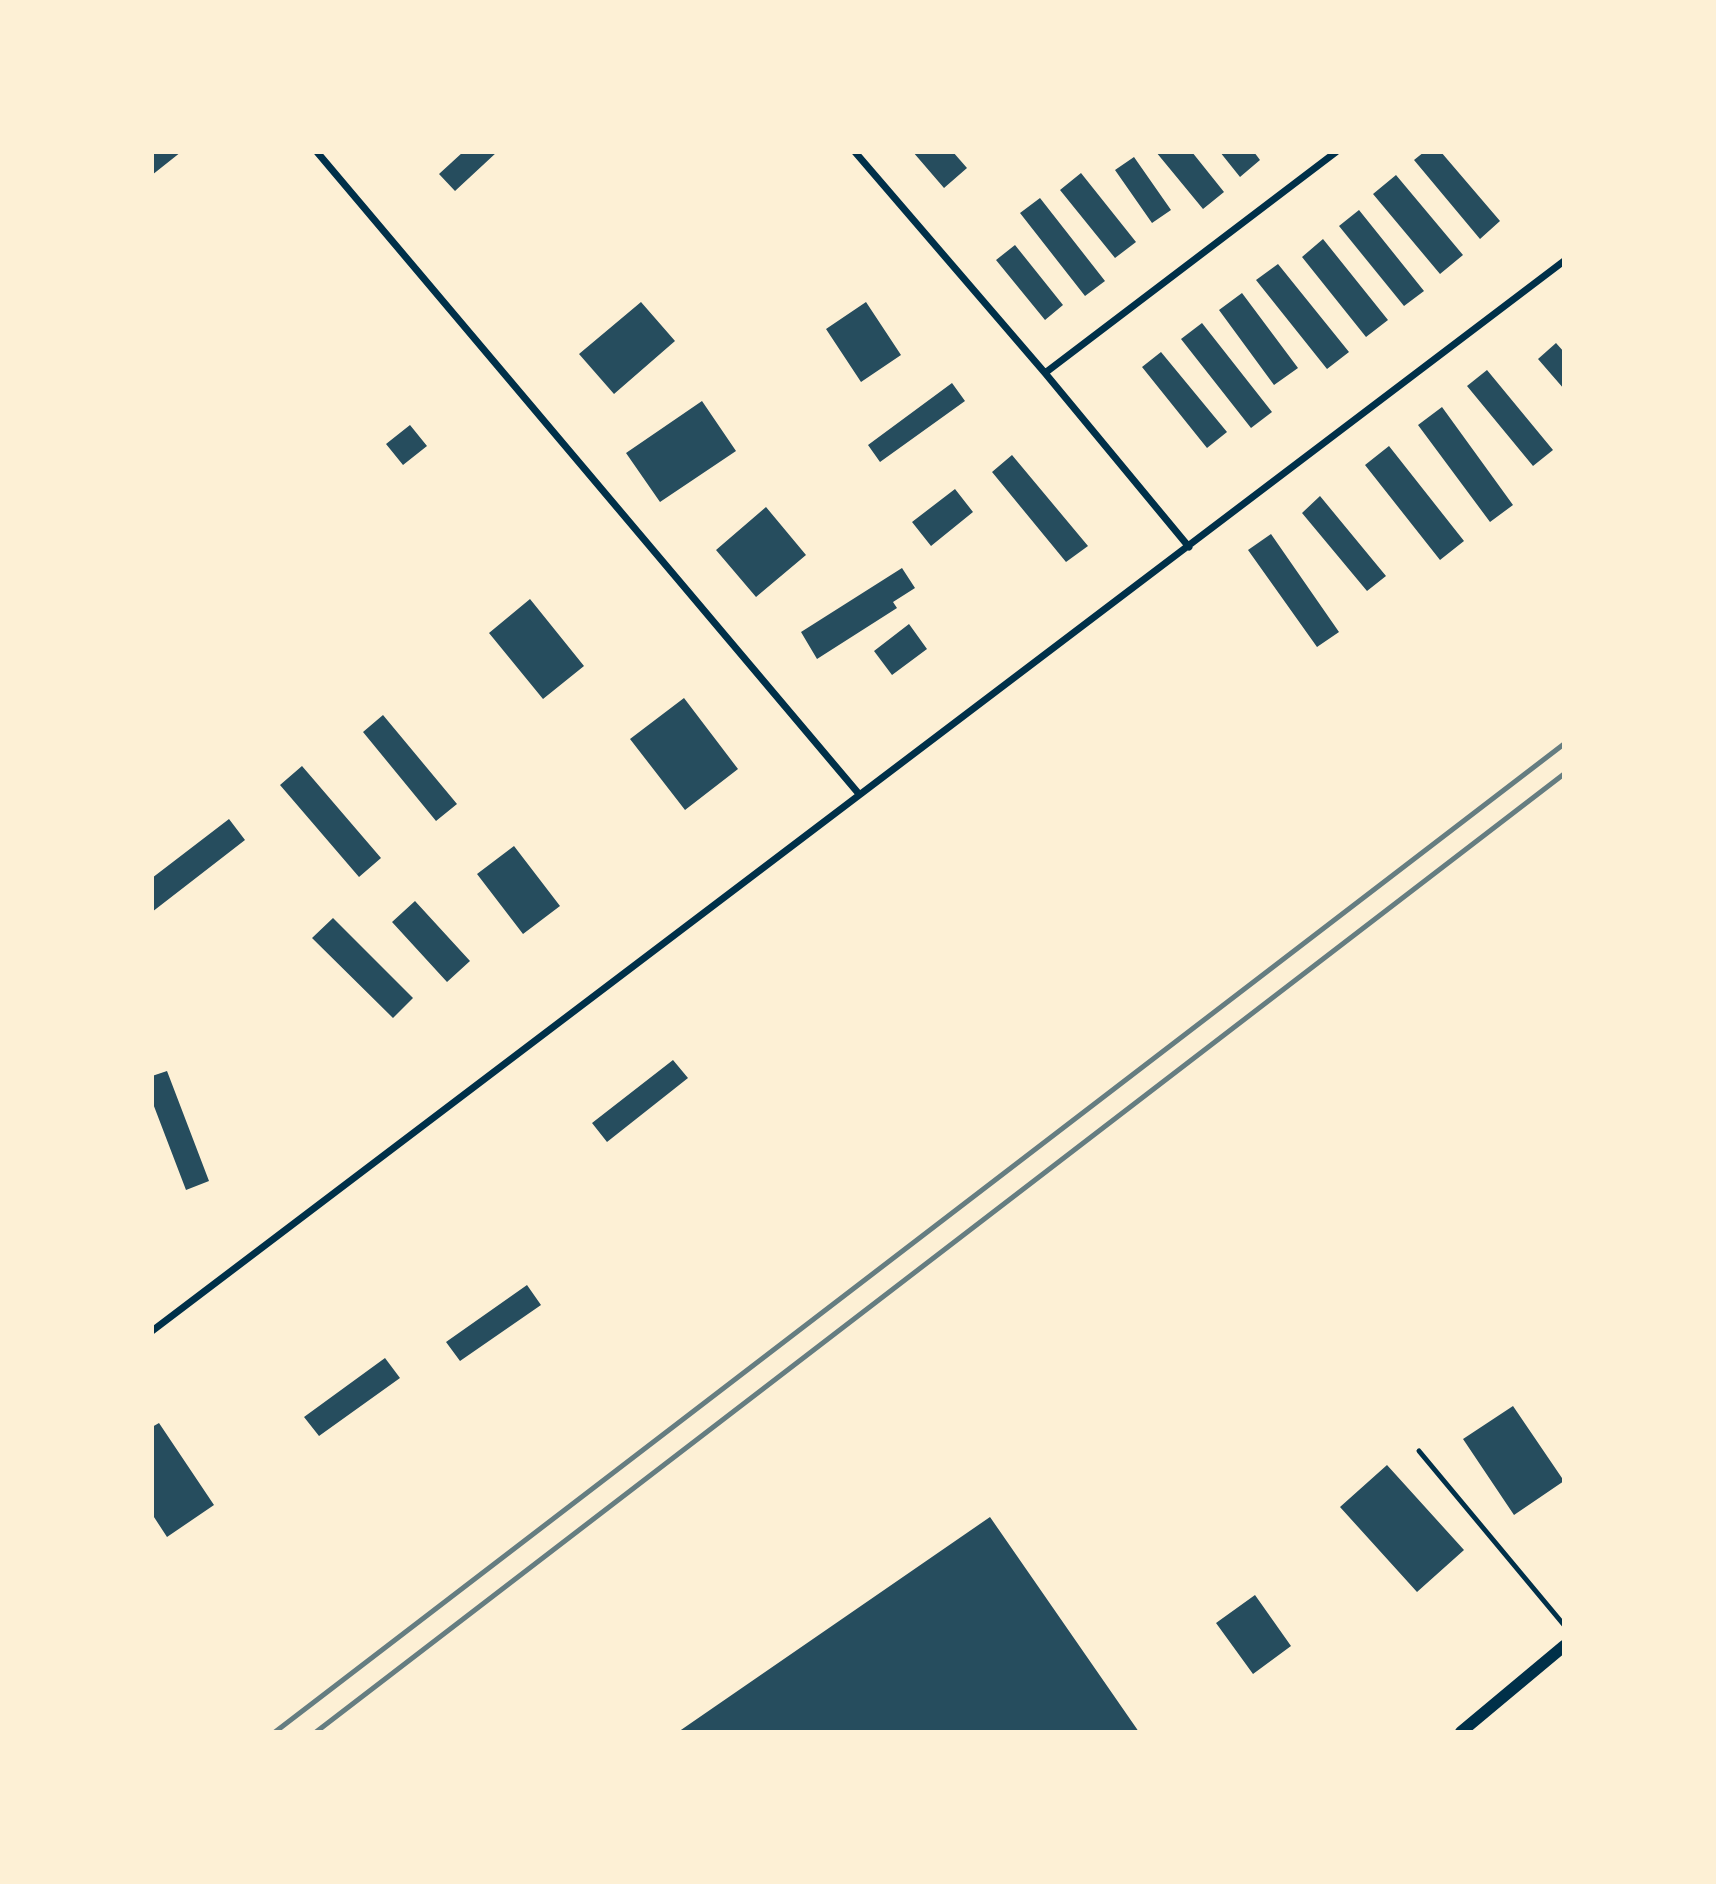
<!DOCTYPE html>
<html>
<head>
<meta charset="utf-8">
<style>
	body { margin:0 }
	#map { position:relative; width:1716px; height:1884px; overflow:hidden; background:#fdf0d5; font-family:Inter,sans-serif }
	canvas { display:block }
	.frame { position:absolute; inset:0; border:154px solid #fdf0d5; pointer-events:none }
</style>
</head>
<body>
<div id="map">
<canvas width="1716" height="1884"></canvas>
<div class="frame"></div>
</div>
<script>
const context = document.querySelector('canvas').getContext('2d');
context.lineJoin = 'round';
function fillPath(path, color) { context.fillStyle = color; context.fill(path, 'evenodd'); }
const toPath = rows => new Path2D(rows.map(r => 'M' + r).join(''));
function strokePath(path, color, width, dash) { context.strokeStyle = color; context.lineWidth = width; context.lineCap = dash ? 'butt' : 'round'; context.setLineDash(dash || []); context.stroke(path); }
fillPath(toPath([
	[152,152,181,152,152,175],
	[463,152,497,152,455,191,439,174],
	[913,152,953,152,967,168,944,188],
	[1156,152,1192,152,1224,192,1203,209],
	[1220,152,1254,152,1260,160,1240,177],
	[1424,152,1441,152,1500,221,1480,239,1414,160],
	[1134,157,1171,210,1152,223,1115,170],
	[1081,173,1136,242,1115,258,1060,190],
	[1396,175,1463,255,1440,274,1373,194],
	[1040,198,1105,281,1085,296,1020,213],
	[1359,210,1424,291,1404,306,1339,226],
	[1323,239,1388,320,1366,337,1302,257],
	[1015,245,1063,305,1045,320,996,260],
	[1278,264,1349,352,1327,369,1256,280],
	[1242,293,1298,368,1274,385,1219,310],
	[641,302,675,341,614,394,579,354],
	[866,302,901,355,861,382,826,329],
	[1202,323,1272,412,1251,428,1181,339],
	[1556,343,1564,352,1564,389,1538,359],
	[1161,352,1227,432,1207,448,1142,367],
	[1487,370,1553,450,1533,466,1467,386],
	[952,383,965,401,880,462,868,445],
	[702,401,736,451,660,502,626,453],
	[1442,407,1513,505,1490,522,1418,425],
	[410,425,427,446,403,465,386,444],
	[1389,446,1464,541,1440,560,1365,465],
	[1012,455,1088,546,1066,562,992,472],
	[955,489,973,512,931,546,912,522],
	[1320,496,1386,576,1367,591,1302,513],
	[766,507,806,555,756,597,716,550],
	[1271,534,1339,632,1317,647,1248,550],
	[902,568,915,588,893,602,897,608,817,659,801,632],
	[530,599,584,666,543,699,489,633],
	[909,624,927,649,892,675,874,651],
	[684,698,738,769,685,810,630,739],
	[383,715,457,804,436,821,363,732],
	[302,766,381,858,359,877,280,785],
	[229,819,245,840,152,912,152,878],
	[514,846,560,906,523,934,477,874],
	[415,901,470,961,447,982,392,922],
	[333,918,413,998,393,1018,312,938],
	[673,1060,688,1078,607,1142,592,1123],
	[167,1071,209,1181,186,1190,152,1101,152,1076],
	[527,1285,541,1305,460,1361,446,1342],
	[385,1358,400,1378,319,1436,304,1417],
	[1513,1406,1564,1481,1514,1515,1463,1439],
	[159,1423,214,1505,167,1537,152,1514,152,1427],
	[1387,1465,1464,1550,1417,1592,1340,1507],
	[990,1517,1139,1732,678,1732],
	[1255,1595,1291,1646,1253,1674,1216,1623]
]), '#264d5e');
strokePath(toPath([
	[1419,1451,1564,1625]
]), '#003049', 5);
strokePath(toPath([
	[317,152,859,794],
	[855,152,1045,373,1189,547],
	[1045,373,1336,152],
	[152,1331,1564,261]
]), '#003049', 7);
strokePath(toPath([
	[1461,1732,1564,1646]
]), '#003049', 12);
strokePath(toPath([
	[275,1732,1564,744],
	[316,1732,1564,774]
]), '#657d81', 5);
</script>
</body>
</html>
